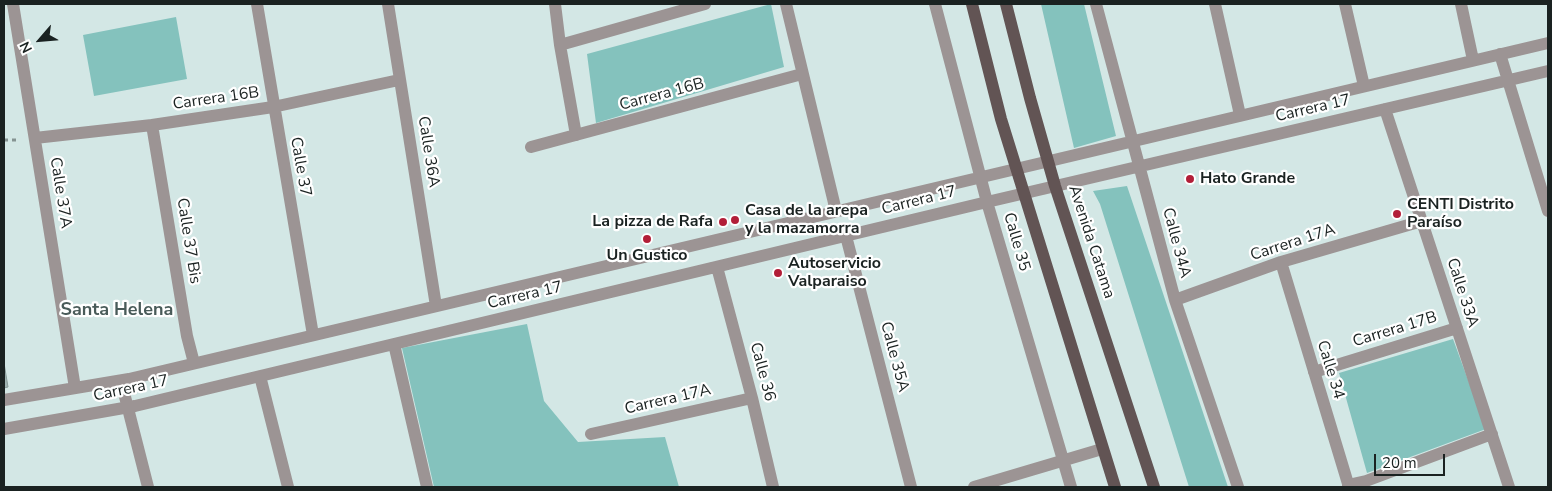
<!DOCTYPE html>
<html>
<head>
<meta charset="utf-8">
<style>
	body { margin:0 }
	#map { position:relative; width:1552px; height:491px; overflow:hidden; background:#d3e7e5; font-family:"Nunito Sans",sans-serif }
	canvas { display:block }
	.frame { position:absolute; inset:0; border:5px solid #1a2221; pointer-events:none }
	.north { position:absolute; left:15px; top:15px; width:50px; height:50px; -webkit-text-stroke:4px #fff; paint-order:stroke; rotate:243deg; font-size:14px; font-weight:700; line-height:20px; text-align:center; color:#1a2221 }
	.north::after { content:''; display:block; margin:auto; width:18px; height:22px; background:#1a2221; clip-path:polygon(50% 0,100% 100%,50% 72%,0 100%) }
	.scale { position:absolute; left:1374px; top:454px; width:71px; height:22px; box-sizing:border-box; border:2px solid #1a2221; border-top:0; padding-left:6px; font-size:15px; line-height:18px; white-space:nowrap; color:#1a2221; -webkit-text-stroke:4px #fff; paint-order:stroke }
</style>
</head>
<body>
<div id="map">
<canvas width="1552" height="491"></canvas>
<div class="frame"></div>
<div class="north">N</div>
<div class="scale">20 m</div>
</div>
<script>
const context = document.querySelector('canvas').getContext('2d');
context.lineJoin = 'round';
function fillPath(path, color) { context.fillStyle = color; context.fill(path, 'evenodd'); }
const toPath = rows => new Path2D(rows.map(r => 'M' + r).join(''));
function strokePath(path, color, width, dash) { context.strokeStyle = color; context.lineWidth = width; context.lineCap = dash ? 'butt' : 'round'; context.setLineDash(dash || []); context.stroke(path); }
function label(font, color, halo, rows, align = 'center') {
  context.font = font + ' "Nunito Sans",sans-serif'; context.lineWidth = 4.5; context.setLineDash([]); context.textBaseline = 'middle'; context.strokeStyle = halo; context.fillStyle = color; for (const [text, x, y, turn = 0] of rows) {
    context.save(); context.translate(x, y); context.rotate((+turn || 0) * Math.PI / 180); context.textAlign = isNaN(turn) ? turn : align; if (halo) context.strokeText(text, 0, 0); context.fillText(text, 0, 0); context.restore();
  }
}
fillPath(toPath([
	[771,4,784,67,596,123,587,54],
	[1041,4,1084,4,1116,136,1074,148],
	[176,17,187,79,94,96,83,35],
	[1127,186,1228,487,1189,487,1100,204,1093,191],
	[527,324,544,401,578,442,665,437,679,487,434,487,402,348],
	[1453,339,1486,429,1367,473,1339,373]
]), '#84c2bd');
const building = toPath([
	[4,363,8,387,4,388,4,363]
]);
fillPath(building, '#a0b4b2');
strokePath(building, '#879a98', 1);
strokePath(toPath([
	[4,140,17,140]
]), '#859392', 3, [4, 4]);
strokePath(toPath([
	[13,4,75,388],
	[257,4,313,335],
	[388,4,436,306],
	[555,4,560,45,576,135],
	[786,4,836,211],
	[935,4,987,202,1071,487],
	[1096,4,1175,300,1238,487],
	[1215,4,1240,115],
	[1345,4,1364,86],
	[1461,4,1473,60],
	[560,45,705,4],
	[1500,54,1548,211],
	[1385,109,1509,487],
	[152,125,187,336,194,363],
	[35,138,152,125,273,107,399,80],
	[531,147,802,74],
	[846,236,911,487],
	[1281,262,1349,487],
	[717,267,752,398,773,487],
	[1175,300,1281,262,1422,221],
	[394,344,427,487],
	[1314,372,1457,328],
	[260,376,288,487],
	[121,381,148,487],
	[4,400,129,379,1548,43],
	[4,429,135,406,987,202,1548,71],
	[591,434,752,398],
	[1348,485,1366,481,1492,434],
	[974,487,1102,449]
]), '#9c9494', 12);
strokePath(toPath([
	[972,4,1001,119,1115,487],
	[1006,4,1030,98,1055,186,1154,487]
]), '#625454', 12);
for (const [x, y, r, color] of [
	[1190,179,5,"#b21e38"],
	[1397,214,5,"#b21e38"],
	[735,220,5,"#b21e38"],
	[723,222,5,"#b21e38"],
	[647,239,5,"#b21e38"],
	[778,273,5,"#b21e38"]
]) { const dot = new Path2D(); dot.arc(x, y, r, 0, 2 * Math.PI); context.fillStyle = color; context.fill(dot); strokePath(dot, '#fff', 2); }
label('16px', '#1a2221', '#fff', [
	["Carrera 16B",662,95,-15],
	["Carrera 16B",216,99,-8],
	["Carrera 17",1313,109,-13],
	["Calle 36A",428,152,81],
	["Calle 37",300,167,80],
	["Calle 37A",60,193,81],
	["Carrera 17",919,201,-14],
	["Calle 37 Bis",188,241,81],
	["Calle 35",1016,242,74],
	["Avenida Catama",1091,242,72],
	["Calle 34A",1176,243,75],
	["Carrera 17A",1293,243,-18],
	["Calle 33A",1462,293,72],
	["Carrera 17",525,296,-13],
	["Carrera 17B",1395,330,-17],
	["Calle 35A",894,357,75],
	["Calle 34",1330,370,73],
	["Calle 36",762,372,75],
	["Carrera 17",131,389,-12],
	["Carrera 17A",668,400,-13]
]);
label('bold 16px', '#1a2221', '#fff', [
	["Hato Grande",1200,179],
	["CENTI Distrito",1407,205],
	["Paraíso",1407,223],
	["Casa de la arepa",745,211],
	["y la mazamorra",745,229],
	["La pizza de Rafa",713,222,"right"],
	["Un Gustico",647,256,"center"],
	["Autoservicio",788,264],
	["Valparaiso",788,282]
], 'left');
label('bold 18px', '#495b59', '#fff', [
	["Santa Helena",117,311]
]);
</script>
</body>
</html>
